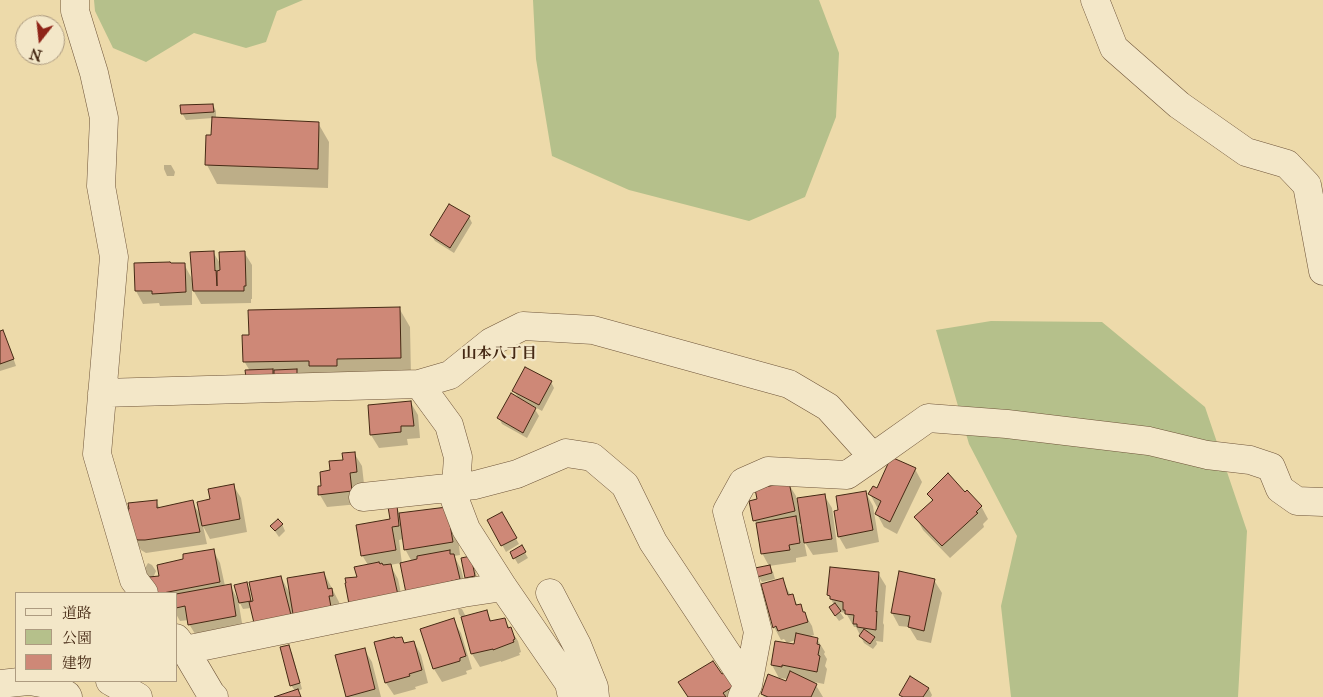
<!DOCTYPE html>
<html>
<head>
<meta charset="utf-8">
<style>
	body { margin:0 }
	#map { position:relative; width:1323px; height:697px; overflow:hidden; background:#eddaaa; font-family:"IM FELL Great Primer","Noto Serif JP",serif }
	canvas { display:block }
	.legend { position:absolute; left:15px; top:592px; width:162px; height:90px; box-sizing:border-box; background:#f3e7c8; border:1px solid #ad9b80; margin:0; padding:6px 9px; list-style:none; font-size:15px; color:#452914 }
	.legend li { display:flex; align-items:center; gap:10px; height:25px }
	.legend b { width:25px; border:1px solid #ad9b80 }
	.north { position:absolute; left:15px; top:15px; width:50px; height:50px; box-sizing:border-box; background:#f3e7c8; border:1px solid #ad9b80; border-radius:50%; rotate:196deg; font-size:14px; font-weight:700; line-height:20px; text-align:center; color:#452914 }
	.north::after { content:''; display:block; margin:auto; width:18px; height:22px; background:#8f2418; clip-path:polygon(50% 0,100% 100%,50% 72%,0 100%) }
</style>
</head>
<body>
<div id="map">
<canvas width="1323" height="697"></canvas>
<ul class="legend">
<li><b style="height:6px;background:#f3e7c8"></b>道路</li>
<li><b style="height:14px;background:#b5c08b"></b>公園</li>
<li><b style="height:14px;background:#ce8877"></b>建物</li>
</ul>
<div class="north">N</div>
</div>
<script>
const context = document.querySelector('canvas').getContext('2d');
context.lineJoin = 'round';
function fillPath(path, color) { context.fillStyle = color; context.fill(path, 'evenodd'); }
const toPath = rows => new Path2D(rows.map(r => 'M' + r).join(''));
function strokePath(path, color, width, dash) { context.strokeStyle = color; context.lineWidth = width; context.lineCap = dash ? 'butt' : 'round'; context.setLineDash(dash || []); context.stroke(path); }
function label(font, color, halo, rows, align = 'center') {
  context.font = font + ' "IM FELL Great Primer","Noto Serif JP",serif'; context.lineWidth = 4.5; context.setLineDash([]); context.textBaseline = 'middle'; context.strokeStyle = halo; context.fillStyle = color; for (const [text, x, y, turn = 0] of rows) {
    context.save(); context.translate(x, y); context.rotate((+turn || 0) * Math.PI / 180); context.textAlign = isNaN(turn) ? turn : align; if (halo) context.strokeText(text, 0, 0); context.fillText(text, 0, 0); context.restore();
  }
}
fillPath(toPath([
	[94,0,303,0,277,11,266,42,246,48,194,33,146,62,113,48,95,11],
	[533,0,819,0,839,53,836,117,805,197,749,221,629,190,552,156,536,59],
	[991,321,1102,322,1205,407,1247,531,1238,697,1011,697,1001,606,1017,536,969,444,936,330]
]), '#b5c08b');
fillPath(toPath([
	[213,105,216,111,216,119,318,123,329,142,328,188,217,184,207,165,208,136,212,136,213,118,186,120,182,113],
	[164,165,171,165,175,172,174,176,167,176,164,169],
	[469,217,472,223,454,253,435,241,431,235],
	[213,252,221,265,244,252,252,265,252,299,251,299,251,303,201,304,192,288,192,305,160,306,159,303,143,304,136,291,184,264,192,279],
	[399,308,410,327,411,376,300,379,250,371,244,361],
	[3,331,6,338,16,366,0,371,0,332],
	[551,382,554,388,542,411,533,406,539,416,527,438,502,424,499,418,519,399,514,391],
	[411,403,418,415,420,438,407,439,408,445,379,448,371,435],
	[354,453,362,466,364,484,359,504,327,507,320,495,322,487,332,471],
	[915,469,922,482,897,534,884,527,877,514,879,508,877,507,870,494],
	[788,483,796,496,798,507,824,495,832,508,838,552,813,555,804,541,807,556,796,558,796,562,769,566,773,572,775,579,762,582,758,576,769,566,762,553,757,525,754,520,759,500],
	[799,524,803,524,804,533],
	[233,485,241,498,247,532,210,539,203,526,207,544,146,553,141,550,133,537,156,501,160,509,192,502,201,516,211,500],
	[866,493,873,506,879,542,846,549,839,537],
	[928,494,965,494,981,506,988,519,983,524,984,527,950,558,923,530,916,517,933,502],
	[396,507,400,514,447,508,458,537,460,555,454,556,461,569,467,592,407,592,401,563,390,565,398,579,404,608,358,578,368,565,362,555,391,520],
	[404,539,405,549,412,562,402,564,399,540],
	[502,514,519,544,506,552,489,521],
	[282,524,285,531,279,537,272,527],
	[521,546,528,558,518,564,511,552],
	[213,550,220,563,225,586,230,585,238,600,246,584,250,590,252,602,281,577,290,594,324,573,339,602,340,609,297,628,251,608,243,609,238,599,243,629,197,637,189,624,189,620,180,621,176,614,176,593,155,593,144,570,148,563,152,565,156,571,153,578,160,577,185,560],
	[463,559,474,564,478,582,470,584,467,578],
	[878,573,886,586,883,623,884,625,883,642,876,641,877,644,873,649,864,643,856,627,854,627,846,613,840,612,844,618,839,621,834,614,834,605,829,595],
	[782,580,791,596,792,595,798,606,800,606,812,626,814,635,807,637,817,639,825,652,824,654,827,659,825,666,827,669,824,684,814,682,823,697,764,697,762,694,786,683,788,679,779,678,772,665,795,646,796,640,787,643,784,639,781,640,774,627],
	[934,580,942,593,931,643,917,640,909,627,899,626,892,613],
	[458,609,462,609,466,617,486,611,492,622,504,619,518,641,521,652,519,653,520,655,501,662,501,661,480,667,472,654,464,621,459,614],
	[453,620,461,633,472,669,466,671,467,674,442,682,434,669,422,630],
	[402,638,405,644,414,642,421,655,428,683,415,687,416,689,394,695,386,683,375,643],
	[288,647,292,653,302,689,298,691,301,697,278,697,295,691,291,685],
	[364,649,372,662,381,697,347,697],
	[725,674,739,697,689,697],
	[929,689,932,695,931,697,902,697,901,695]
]), '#0003');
const building = toPath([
	[213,104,214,112,181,114,180,105,213,104],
	[212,117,319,122,318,169,205,165,206,135,211,135,212,117],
	[449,204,470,216,450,248,430,235,449,204],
	[214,251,215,271,216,270,217,286,217,271,220,270,219,252,245,251,246,286,244,286,244,291,193,291,190,252,214,251],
	[170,262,171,263,185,263,186,292,152,294,152,291,135,291,134,263,170,262],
	[400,307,401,358,337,359,337,366,309,366,309,361,243,362,242,335,249,335,248,310,400,307],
	[3,330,14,359,0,364,0,331,3,330],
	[525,367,552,381,539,405,512,391,525,367],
	[273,369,273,377,246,378,245,370,273,369],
	[297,369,297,378,274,379,274,370,297,369],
	[511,393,536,408,523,433,497,418,511,393],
	[411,401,414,426,401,426,401,432,370,435,368,405,411,401],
	[355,452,357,472,350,473,352,491,318,495,318,486,321,486,320,472,330,470,329,461,343,460,342,453,355,452],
	[891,457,916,468,890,522,875,514,881,501,868,494,873,486,877,488,891,457],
	[948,473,965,492,967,490,982,506,976,512,978,513,942,546,914,517,933,500,927,494,948,473],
	[789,482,795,511,753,521,749,501,757,499,755,489,789,482],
	[234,484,240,519,202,526,197,502,210,499,208,489,234,484],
	[866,491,873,530,838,537,834,511,838,510,836,496,866,491],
	[825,494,832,539,804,543,797,498,825,494],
	[157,500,157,508,193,500,200,532,145,540,138,540,132,537,128,509,129,509,128,503,157,500],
	[397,505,399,526,392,527,396,550,361,556,356,525,390,519,388,507,397,505],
	[447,507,453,542,404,550,399,513,447,507],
	[502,512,517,538,501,546,487,520,502,512],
	[796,516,800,543,789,545,790,550,761,554,756,523,796,516],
	[278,519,283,524,275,531,270,526,278,519],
	[522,545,526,552,513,559,510,552,522,545],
	[214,549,220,582,163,593,154,593,151,588,149,577,159,576,157,565,183,559,183,554,214,549],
	[450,550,450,554,454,554,460,579,406,593,400,563,417,559,417,556,450,550],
	[471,556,475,576,465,578,461,558,471,556],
	[379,562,380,564,382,563,383,565,391,564,398,595,349,604,345,583,346,583,345,578,357,577,354,567,379,562],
	[770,565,772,573,757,577,755,568,770,565],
	[830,567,879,572,876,612,877,611,876,630,857,627,857,624,853,624,854,615,845,614,845,610,843,610,843,602,830,599,830,596,827,595,830,567],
	[899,571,935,579,924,631,908,627,910,616,891,613,899,571],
	[324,572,328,589,332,588,333,596,329,596,331,607,293,614,287,578,324,572],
	[281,576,291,615,254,623,249,602,253,601,249,582,281,576],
	[783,578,788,595,793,594,796,605,801,604,803,612,805,612,808,622,778,631,776,626,773,628,761,584,783,578],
	[247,582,251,601,239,603,234,585,247,582],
	[231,584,236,616,188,625,185,606,176,608,176,594,231,584],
	[835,603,841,611,835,616,829,607,835,603],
	[487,610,490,621,505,618,508,628,511,627,515,639,513,640,514,642,493,650,493,649,471,654,461,617,487,610],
	[454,618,466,656,460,658,460,661,433,669,420,629,454,618],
	[864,629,875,637,870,644,859,636,864,629],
	[796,633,818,638,817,644,820,645,818,655,820,656,817,672,782,665,782,667,771,665,775,641,794,644,796,633],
	[394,637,395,638,402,637,404,643,414,641,422,670,409,674,410,676,385,683,374,642,394,637],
	[289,645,300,683,290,686,280,647,289,645],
	[365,648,375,689,346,697,335,655,365,648],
	[713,661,722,674,726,672,734,686,723,693,726,697,688,697,678,682,713,661],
	[790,671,817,684,811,697,768,697,761,694,768,674,786,681,790,671],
	[910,676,929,688,923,697,903,697,899,695,910,676],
	[298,689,301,697,274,697,298,689]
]);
fillPath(building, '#ce8877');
strokePath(building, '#452914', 1);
const street = toPath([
	[75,0,75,11,94,73,104,118,101,186,114,257,97,454,134,580,144,593],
	[1095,0,1114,48,1179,105,1246,152,1287,164,1307,185,1323,271],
	[419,384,449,425,458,457,455,500,466,529,503,587,569,683,572,697],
	[102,393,419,384,450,375,491,342,523,326,593,330,789,384,828,407,873,457],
	[363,497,475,485,517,474,566,453,592,457,625,485,653,542,748,685],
	[550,593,577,645,594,687,595,697],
	[176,638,185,650,211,694,214,697],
	[185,650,463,593,503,587],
	[30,681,47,684,67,695,68,697],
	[110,681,138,697],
	[0,684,28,681],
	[742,697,748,685,758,632,727,511,743,482,768,471,847,475,873,457,928,418,1007,424,1149,441,1207,455,1250,460,1271,467,1280,489,1297,501,1323,502]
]);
strokePath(street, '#6f553a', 29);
strokePath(street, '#f3e7c8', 28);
label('bold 15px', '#452914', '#f3e7c8', [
	["山本八丁目",499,354]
]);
</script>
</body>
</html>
